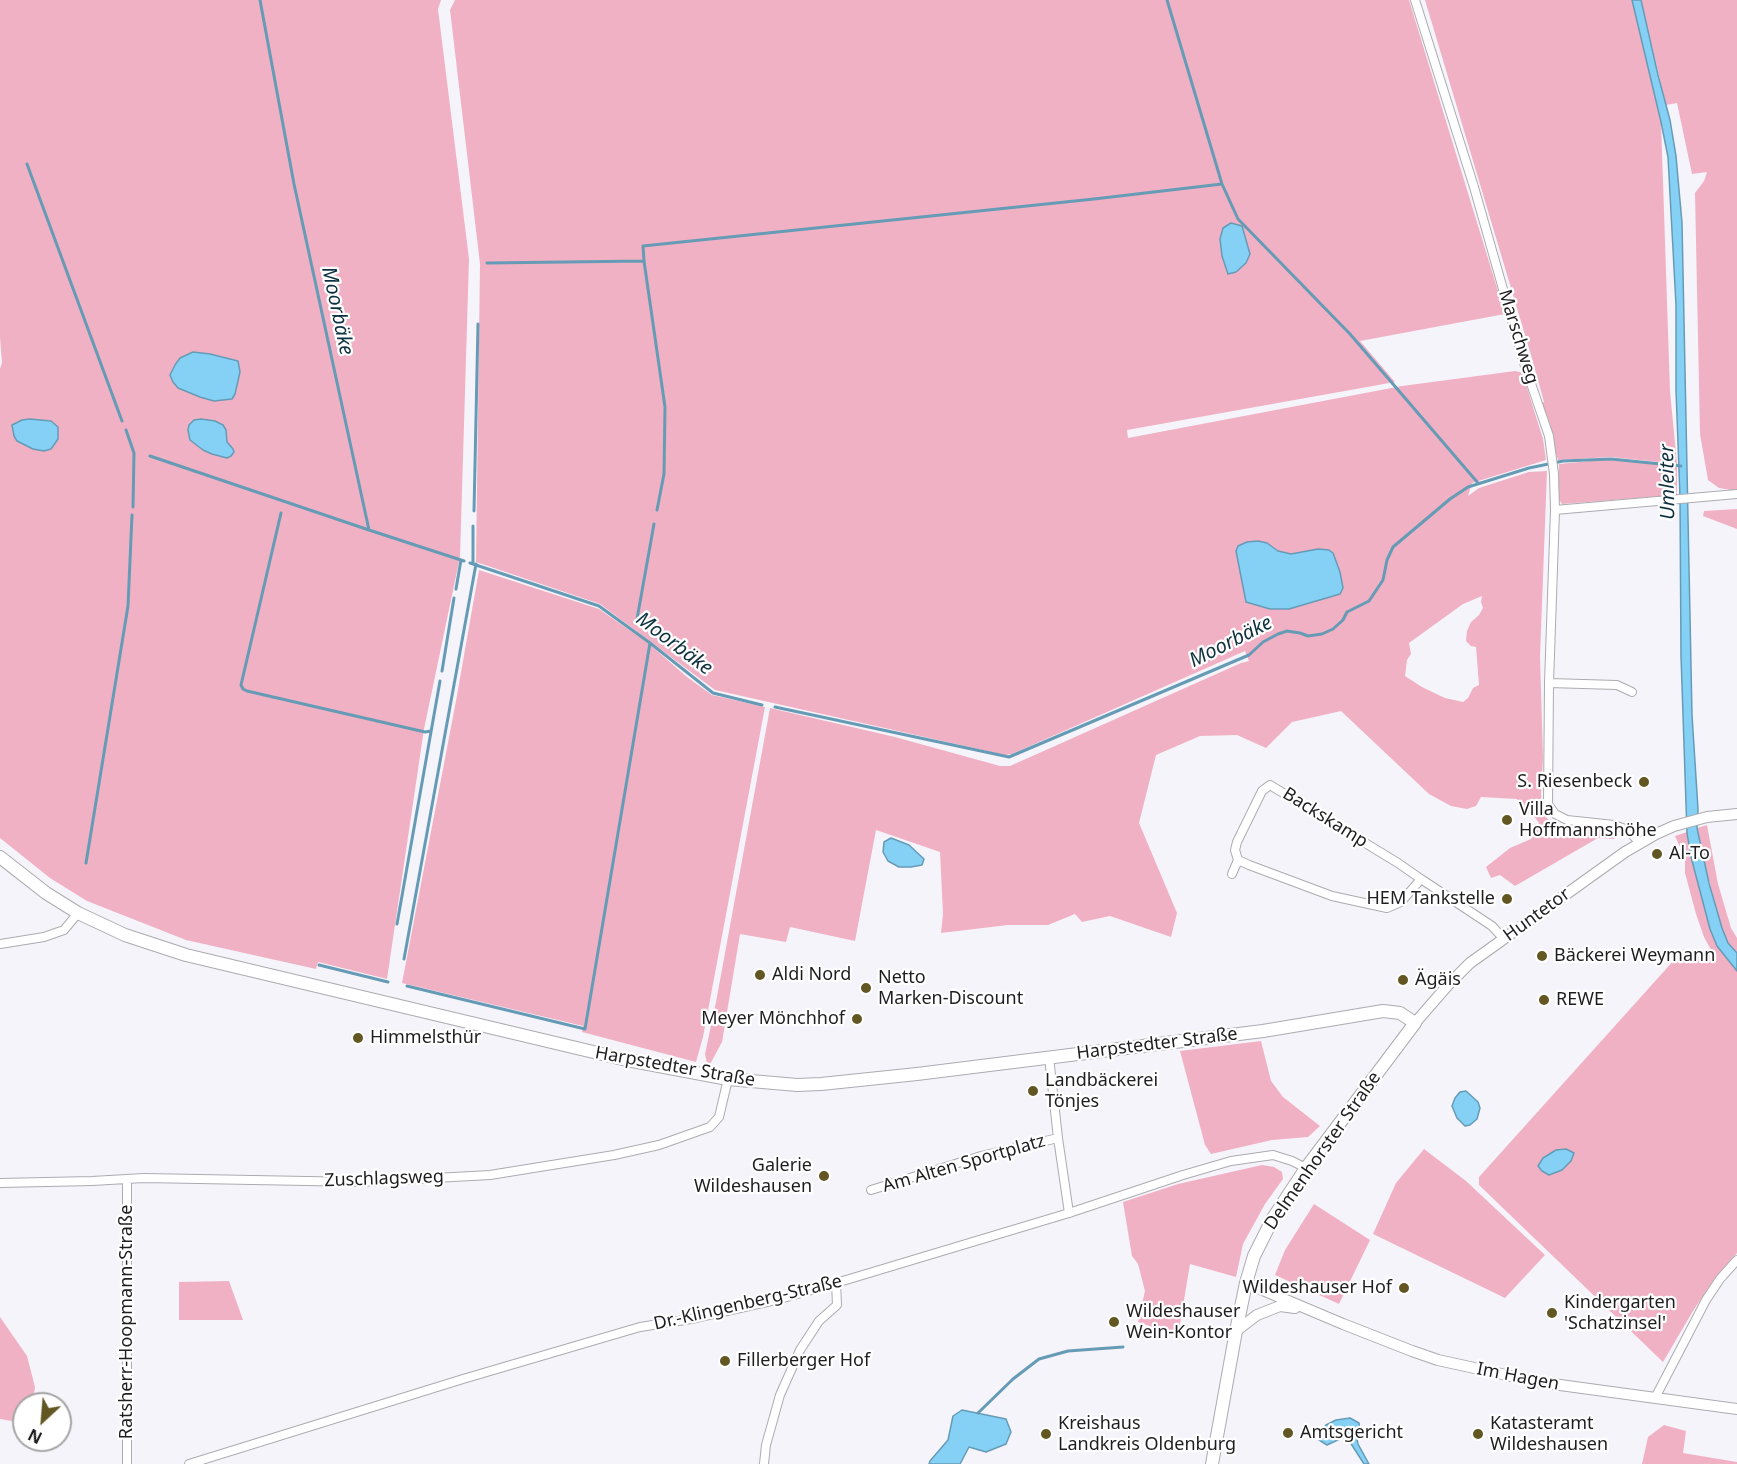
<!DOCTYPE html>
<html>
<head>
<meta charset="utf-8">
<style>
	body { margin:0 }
	#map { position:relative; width:1737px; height:1464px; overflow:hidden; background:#f6f4fb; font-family:"Noto Sans",sans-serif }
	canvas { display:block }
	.north { position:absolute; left:12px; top:1392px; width:60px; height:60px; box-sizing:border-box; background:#fff; border:2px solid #a5a5a5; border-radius:50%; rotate:206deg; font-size:16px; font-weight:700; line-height:24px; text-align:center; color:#1e1d1f }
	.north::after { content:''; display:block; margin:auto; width:21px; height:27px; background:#625723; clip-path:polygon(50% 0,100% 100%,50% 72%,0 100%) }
</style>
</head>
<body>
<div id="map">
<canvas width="1737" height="1464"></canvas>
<div class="north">N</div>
</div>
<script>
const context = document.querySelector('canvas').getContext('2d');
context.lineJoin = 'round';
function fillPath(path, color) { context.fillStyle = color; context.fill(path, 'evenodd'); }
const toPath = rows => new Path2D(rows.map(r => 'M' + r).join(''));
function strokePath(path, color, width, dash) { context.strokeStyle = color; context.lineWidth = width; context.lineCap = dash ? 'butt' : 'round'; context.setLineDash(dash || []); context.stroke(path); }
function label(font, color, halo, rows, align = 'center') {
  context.font = font + ' "Noto Sans",sans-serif'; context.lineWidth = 4.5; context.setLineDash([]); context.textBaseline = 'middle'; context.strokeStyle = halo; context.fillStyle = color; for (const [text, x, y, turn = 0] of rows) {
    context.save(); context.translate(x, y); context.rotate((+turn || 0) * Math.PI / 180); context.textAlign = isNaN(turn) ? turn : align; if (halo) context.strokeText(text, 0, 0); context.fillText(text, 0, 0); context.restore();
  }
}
fillPath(toPath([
	[0,0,441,0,438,9,469,259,460,557,424,729,387,979,318,962,316,969,186,940,87,901,50,878,0,838,0,369,2,363,0,337],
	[455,0,1409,0,1505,314,1360,341,1395,382,1127,430,1128,438,1402,386,1515,371,1520,372,1523,375,1543,439,1546,460,1472,483,1468,496,1479,488,1529,472,1547,471,1540,657,1543,757,1541,794,1543,814,1555,826,1606,830,1613,832,1616,835,1614,839,1598,838,1515,886,1500,875,1491,878,1486,867,1510,848,1531,839,1539,823,1533,815,1524,810,1517,799,1481,797,1476,806,1467,809,1451,806,1429,794,1341,711,1292,722,1266,748,1237,735,1200,736,1156,755,1139,823,1177,913,1171,937,1110,916,1082,922,1075,914,1048,925,1008,925,941,933,943,914,940,852,876,830,855,941,790,927,786,942,740,934,722,1042,708,1068,705,1054,716,1002,770,708,895,737,1000,766,1010,766,1241,663,1249,661,1245,651,1012,754,1005,755,715,690,600,604,476,562,480,264,450,10],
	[1267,543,1278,551,1291,554,1318,549,1333,554,1340,572,1343,588,1270,609,1246,602],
	[1482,596,1481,602,1483,608,1479,615,1471,622,1467,631,1466,641,1471,646,1476,647,1479,685,1473,688,1468,698,1463,702,1445,698,1422,687,1405,676,1407,660,1411,654,1409,643,1463,604],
	[1425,0,1632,0,1661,122,1670,391,1677,464,1611,457,1558,460,1541,403,1544,402,1531,355],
	[1641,0,1737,0,1737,491,1719,488,1708,480,1700,434,1695,193,1704,181,1707,172,1692,174,1677,103,1666,105],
	[1611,459,1677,466,1677,495,1562,504,1558,498,1559,464],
	[1737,509,1737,529,1703,516,1704,511],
	[479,570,599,609,648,643,687,677,712,695,765,707,703,1037,696,1062,582,1032,583,1026,402,983,456,701],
	[1707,825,1718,884,1731,928,1737,938,1737,953,1728,943,1722,928,1702,854,1697,828],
	[1687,832,1691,857,1710,929,1717,946,1737,971,1737,1253,1715,1278,1693,1311,1663,1362,1479,1185,1479,1177,1684,949,1691,950,1700,958,1710,948,1704,937,1696,914,1685,873,1685,858,1675,836],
	[1261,1041,1271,1081,1283,1097,1320,1126,1308,1137,1272,1140,1211,1154,1205,1145,1180,1051],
	[1424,1149,1466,1181,1545,1255,1505,1298,1373,1234,1396,1183],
	[1262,1165,1274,1167,1282,1172,1283,1179,1265,1204,1243,1244,1236,1277,1190,1264,1178,1336,1138,1322,1145,1291,1138,1264,1132,1256,1123,1202,1178,1184],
	[1314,1204,1370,1240,1339,1304,1275,1275,1285,1250],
	[229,1281,243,1320,179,1320,179,1282],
	[0,1317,27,1356,35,1387,33,1404,24,1404,24,1423,0,1419],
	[1664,1425,1686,1431,1683,1453,1737,1462,1737,1464,1642,1464,1648,1437]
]), '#f0b1c4');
const water = toPath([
	[1632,0,1641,0,1658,75,1670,120,1676,156,1682,223,1692,715,1698,809,1697,828,1709,883,1722,928,1728,943,1737,953,1737,971,1717,946,1710,929,1691,857,1687,833,1681,656,1680,497,1676,390,1676,305,1668,157,1661,122,1632,0],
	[1231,223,1242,226,1250,254,1246,263,1236,272,1228,274,1222,256,1220,239,1223,228,1231,223],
	[193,352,210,354,238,361,240,372,235,394,232,399,214,401,200,397,178,388,173,382,170,375,175,365,180,358,193,352],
	[30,419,51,421,58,427,58,439,51,449,44,451,33,449,17,441,14,436,12,425,22,420,30,419],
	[201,419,215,421,223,425,226,430,227,442,233,449,234,452,231,456,227,458,212,454,203,450,190,440,188,430,189,425,194,420,201,419],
	[1258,541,1267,543,1278,551,1291,554,1318,549,1329,550,1333,553,1340,572,1343,588,1340,594,1289,609,1270,609,1246,602,1236,551,1238,546,1247,542,1258,541],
	[891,838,909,845,924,859,922,865,911,867,899,867,888,861,883,852,884,842,891,838],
	[1466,1091,1478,1102,1480,1108,1477,1119,1470,1125,1465,1126,1457,1118,1452,1106,1455,1098,1460,1092,1466,1091],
	[1566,1149,1574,1153,1571,1161,1562,1170,1549,1175,1542,1171,1538,1166,1543,1158,1556,1150,1566,1149],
	[962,1410,1006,1419,1011,1432,1006,1444,986,1452,969,1447,960,1464,929,1464,930,1461,948,1440,953,1416,962,1410],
	[1350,1418,1359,1423,1360,1432,1356,1435,1358,1444,1369,1464,1364,1464,1348,1439,1342,1438,1327,1445,1319,1440,1320,1434,1326,1425,1336,1420,1350,1418]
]);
fillPath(water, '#85d1f6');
strokePath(water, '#669bb6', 1.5);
strokePath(toPath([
	[260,0,294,184,369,530,464,561],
	[1167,0,1222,184,1238,219,1350,334,1478,483],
	[27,164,122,421],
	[487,263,644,261],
	[126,430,134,453,133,507],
	[150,456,369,530],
	[657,510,664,474,665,407,644,261,643,246,1094,199,1222,184],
	[474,511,478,324],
	[281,513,241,685,243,689,247,691,425,732,431,731],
	[470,563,599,606,650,643,713,693,762,705],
	[473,563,473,526],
	[456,589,461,560],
	[637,619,654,524],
	[442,671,454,598],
	[775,707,1009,757,1249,655,1263,642,1278,634,1287,631,1300,633,1308,636,1322,634,1333,629,1343,620,1347,612,1369,601,1383,580,1387,560,1393,547,1450,499,1468,487,1529,468,1563,461,1611,459,1681,466],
	[86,863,128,606,132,515],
	[397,924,440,681],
	[404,959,476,564],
	[319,965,388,982],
	[407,986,585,1029,650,643],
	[978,1413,1013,1379,1039,1359,1068,1351,1123,1347]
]), '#669bb6', 3);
const minor = toPath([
	[1415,0,1474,187,1524,363,1549,436,1554,474,1555,510,1549,683,1548,804,1555,814,1567,820,1614,825,1628,830,1640,843],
	[1555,510,1737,494],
	[1549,683,1617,685,1632,692],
	[1232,874,1238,860],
	[1421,879,1398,863,1270,785,1262,791,1237,842,1235,850,1238,860,1249,865,1332,896,1387,908,1401,902,1421,879,1492,926,1504,939],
	[0,944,44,937,64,930,78,913],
	[1049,1057,1058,1138,1069,1213],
	[0,1183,92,1181,144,1178,361,1182,490,1175,614,1155,659,1145,710,1127,719,1117,728,1079],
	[871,1190,981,1156,1058,1138],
	[1655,1398,1706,1300,1720,1279,1737,1260],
	[127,1464,127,1179],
	[189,1464,463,1379,640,1327,691,1319,780,1299,836,1283,1069,1213,1183,1175,1231,1161,1273,1155,1292,1161,1306,1168],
	[764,1464,766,1445,780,1395,800,1350,819,1321,837,1305,836,1283]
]);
const tertiary = toPath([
	[1415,1023,1448,985,1470,963,1625,852,1656,834,1674,826,1707,817,1737,814],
	[1246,1283,1343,1324,1412,1351,1438,1360,1538,1382,1737,1409],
	[1236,1331,1257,1315,1280,1306,1295,1308]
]);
const secondary = toPath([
	[0,857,46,893,78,913,125,935,186,955,627,1060,728,1079,797,1085,821,1084,917,1074,1263,1031,1383,1011,1400,1013,1415,1023,1306,1168,1273,1218,1254,1256,1246,1283,1236,1331,1212,1464]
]);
strokePath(minor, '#acabb0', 10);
strokePath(tertiary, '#acabb0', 12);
strokePath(secondary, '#acabb0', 14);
strokePath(minor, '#fff', 8);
strokePath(tertiary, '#fff', 10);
strokePath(secondary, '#fff', 12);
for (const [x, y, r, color] of [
	[1644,782,6,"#625723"],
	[1507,820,6,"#625723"],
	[1657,854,6,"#625723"],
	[1507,899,6,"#625723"],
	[1542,956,6,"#625723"],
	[760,975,6,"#625723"],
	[1403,980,6,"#625723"],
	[866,988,6,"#625723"],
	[1544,1000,6,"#625723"],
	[857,1019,6,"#625723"],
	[358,1038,6,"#625723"],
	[1033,1091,6,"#625723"],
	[824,1176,6,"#625723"],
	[1404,1288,6,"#625723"],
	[1552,1313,6,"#625723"],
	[1114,1322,6,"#625723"],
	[725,1361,6,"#625723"],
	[1288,1433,6,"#625723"],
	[1046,1434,6,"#625723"],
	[1478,1434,6,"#625723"]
]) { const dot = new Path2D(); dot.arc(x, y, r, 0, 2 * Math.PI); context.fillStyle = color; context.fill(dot); strokePath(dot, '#fff', 2); }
label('18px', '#1e1d1f', '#fff', [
	["Marschweg",1518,337,73],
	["Backskamp",1325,818,32],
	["Huntetor",1537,915,-36],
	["Harpstedter Straße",1157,1044,-7],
	["Harpstedter Straße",675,1067,10],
	["Delmenhorster Straße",1323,1151,-55],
	["Am Alten Sportplatz",964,1164,-16],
	["Zuschlagsweg",384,1179,-2],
	["Dr.-Klingenberg-Straße",748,1303,-13],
	["Ratsherr-Hoopmann-Straße",127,1322,-90],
	["Im Hagen",1518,1377,11]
]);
label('18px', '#1e1d1f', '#fff', [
	["S. Riesenbeck",1632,782,"right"],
	["Villa",1519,810],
	["Hoffmannshöhe",1519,831],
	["Al-To",1669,854],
	["HEM Tankstelle",1495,899,"right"],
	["Bäckerei Weymann",1554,956],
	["Aldi Nord",772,975],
	["Netto",878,978],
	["Marken-Discount",878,999],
	["Ägäis",1415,980],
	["REWE",1556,1000],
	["Meyer Mönchhof",845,1019,"right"],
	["Himmelsthür",370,1038],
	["Landbäckerei",1045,1081],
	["Tönjes",1045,1102],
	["Galerie",812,1166,"right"],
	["Wildeshausen",812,1187,"right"],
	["Wildeshauser Hof",1392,1288,"right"],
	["Kindergarten",1564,1303],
	["'Schatzinsel'",1564,1324],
	["Wildeshauser",1126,1312],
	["Wein-Kontor",1126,1333],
	["Fillerberger Hof",737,1361],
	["Kreishaus",1058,1424],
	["Landkreis Oldenburg",1058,1445],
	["Katasteramt",1490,1424],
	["Wildeshausen",1490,1445],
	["Amtsgericht",1300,1433]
], 'left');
label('italic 20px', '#0e3140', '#fff', [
	["Moorbäke",337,311,78],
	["Umleiter",1668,482,-91],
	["Moorbäke",1231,642,-27],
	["Moorbäke",674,644,37]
]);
</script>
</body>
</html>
